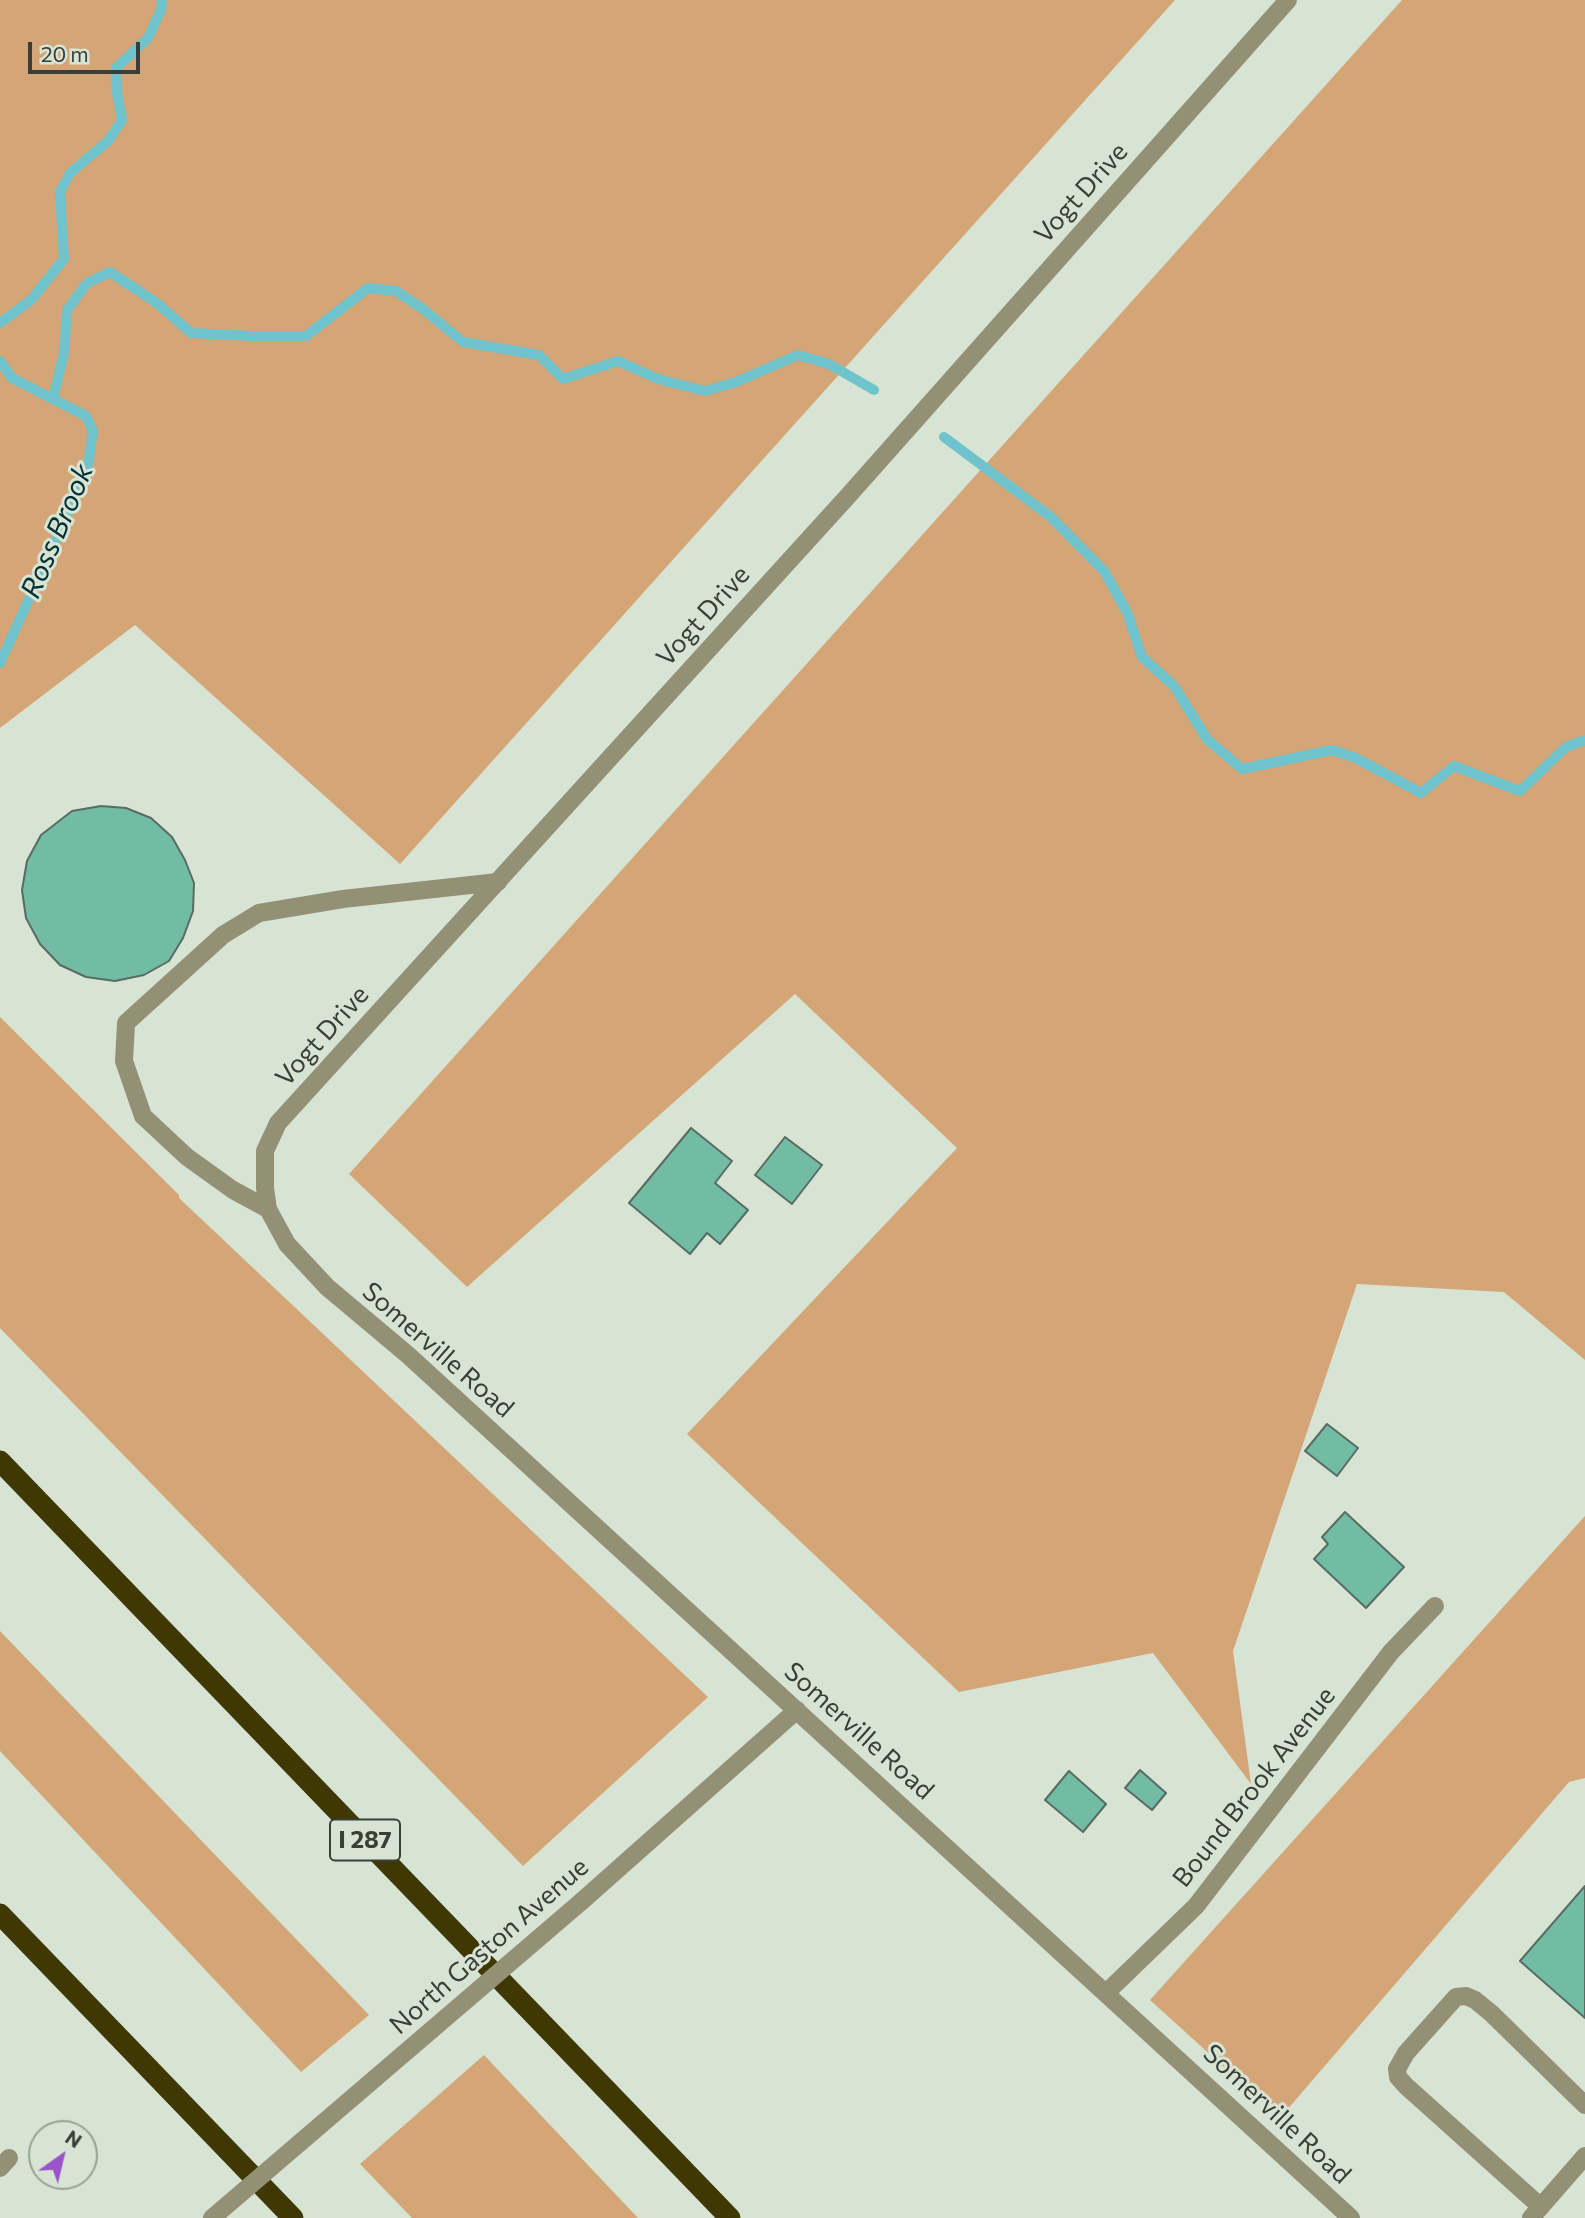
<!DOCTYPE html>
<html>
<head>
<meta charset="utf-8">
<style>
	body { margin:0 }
	#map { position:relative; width:1585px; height:2218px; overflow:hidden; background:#d8e4d3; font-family:Commissioner,sans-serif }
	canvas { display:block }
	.north { position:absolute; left:28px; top:2120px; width:70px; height:70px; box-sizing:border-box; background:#d8e4d3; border:2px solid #98a295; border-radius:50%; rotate:34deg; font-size:19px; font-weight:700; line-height:28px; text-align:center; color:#393e37 }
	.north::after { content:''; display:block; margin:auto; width:24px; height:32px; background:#9954c9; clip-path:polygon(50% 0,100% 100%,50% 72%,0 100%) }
	.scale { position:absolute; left:28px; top:42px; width:112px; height:32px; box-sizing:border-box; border:4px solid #393e37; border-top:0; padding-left:9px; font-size:21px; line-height:24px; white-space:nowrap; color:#393e37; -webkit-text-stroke:5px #d8e4d3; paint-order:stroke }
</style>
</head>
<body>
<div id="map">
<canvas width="1585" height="2218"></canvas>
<div class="north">N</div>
<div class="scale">20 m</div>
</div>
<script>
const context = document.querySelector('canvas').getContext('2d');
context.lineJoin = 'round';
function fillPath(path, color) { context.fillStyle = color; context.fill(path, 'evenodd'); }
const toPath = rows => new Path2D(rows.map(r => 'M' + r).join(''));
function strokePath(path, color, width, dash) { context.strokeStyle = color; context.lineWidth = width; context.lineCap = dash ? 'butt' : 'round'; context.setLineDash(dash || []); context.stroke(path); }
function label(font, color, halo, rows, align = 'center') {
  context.font = font + ' Commissioner,sans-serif'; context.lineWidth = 6; context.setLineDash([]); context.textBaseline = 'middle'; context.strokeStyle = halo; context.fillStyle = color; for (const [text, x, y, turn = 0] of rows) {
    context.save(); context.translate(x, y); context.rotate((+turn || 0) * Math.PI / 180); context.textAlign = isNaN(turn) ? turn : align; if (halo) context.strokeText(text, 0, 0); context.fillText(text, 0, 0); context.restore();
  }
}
fillPath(toPath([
	[0,0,1175,0,400,864,135,625,0,728],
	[1402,0,1585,0,1585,1360,1504,1292,1357,1284,1233,1651,1251,1784,1153,1653,959,1692,687,1434,957,1148,795,994,467,1287,349,1174],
	[0,1017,179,1195,179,1198,708,1697,523,1866,0,1328],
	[1585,1516,1585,1778,1569,1782,1280,2118,1150,2000],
	[0,1631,369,2015,301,2072,0,1751],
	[484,2055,638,2218,412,2218,360,2164]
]), '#d3a577');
strokePath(toPath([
	[0,323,31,300,64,259,60,192,70,173,108,141,122,120,117,93,116,68,148,38,161,10,162,0],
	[0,361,12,378,86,416,93,431,87,471,0,663],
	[53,399,64,353,67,310,87,283,110,272,157,303,191,333,254,336,306,336,368,288,396,291,423,309,463,342,539,355,563,379,618,361,658,379,705,391,736,382,798,355,829,364,874,390],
	[944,437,1051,517,1104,571,1127,612,1142,657,1174,686,1207,739,1242,769,1332,750,1356,758,1421,793,1454,766,1520,791,1566,747,1585,740]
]), '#6ec3cd', 10);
const building = toPath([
	[101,806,126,808,151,818,172,837,185,860,194,883,193,911,183,938,169,961,144,975,115,981,86,977,60,965,40,944,26,918,22,890,27,861,41,835,72,811,101,806],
	[691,1128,732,1161,715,1183,748,1210,720,1244,707,1233,690,1254,629,1203,691,1128],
	[785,1137,822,1165,792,1204,755,1175,785,1137],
	[1327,1424,1358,1448,1337,1476,1305,1451,1327,1424],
	[1345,1512,1404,1567,1366,1608,1314,1559,1328,1544,1322,1537,1345,1512],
	[1140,1770,1166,1793,1152,1810,1125,1788,1140,1770],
	[1069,1771,1106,1804,1083,1832,1045,1800,1069,1771],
	[1585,1886,1585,2018,1520,1961,1585,1886]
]);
fillPath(building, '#72bca3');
strokePath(building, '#586c64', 2);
strokePath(toPath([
	[1288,0,848,496,278,1123,265,1151,265,1188,268,1209,287,1244,327,1287,408,1355,1351,2218],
	[268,1209,233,1190,187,1157,143,1116,124,1061,126,1023,223,935,259,913,343,899,498,882],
	[582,1901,797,1710],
	[1106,1993,1196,1906,1391,1652,1435,1606],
	[0,2168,9,2158],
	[1541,2207,1406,2086,1398,2077,1397,2069,1406,2053,1456,1997,1466,1996,1475,2000,1491,2013,1585,2105],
	[1531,2218,1585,2156]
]), '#949076', 18);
strokePath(toPath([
	[0,1461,730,2218],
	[0,1914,293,2218]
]), '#3f3704', 21);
strokePath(toPath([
	[212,2218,582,1901]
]), '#949076', 18);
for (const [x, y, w] of [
	[365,1840,70]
]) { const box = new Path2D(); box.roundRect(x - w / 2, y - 20.5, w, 41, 5); context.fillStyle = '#d8e4d3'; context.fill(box); strokePath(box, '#393e37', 2); }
label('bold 24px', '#393e37', null, [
	["I 287",365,1840]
]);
label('26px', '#393e37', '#d8e4d3', [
	["Vogt Drive",1081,193,-48],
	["Vogt Drive",703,616,-48],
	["Vogt Drive",322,1036,-48],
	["Somerville Road",438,1350,41],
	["Somerville Road",859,1731,42],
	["Bound Brook Avenue",1254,1787,-52],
	["North Gaston Avenue",489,1946,-41],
	["Somerville Road",1277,2114,43]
]);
label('italic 28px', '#043035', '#d8e4d3', [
	["Ross Brook",57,531,-67]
]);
</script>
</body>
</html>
